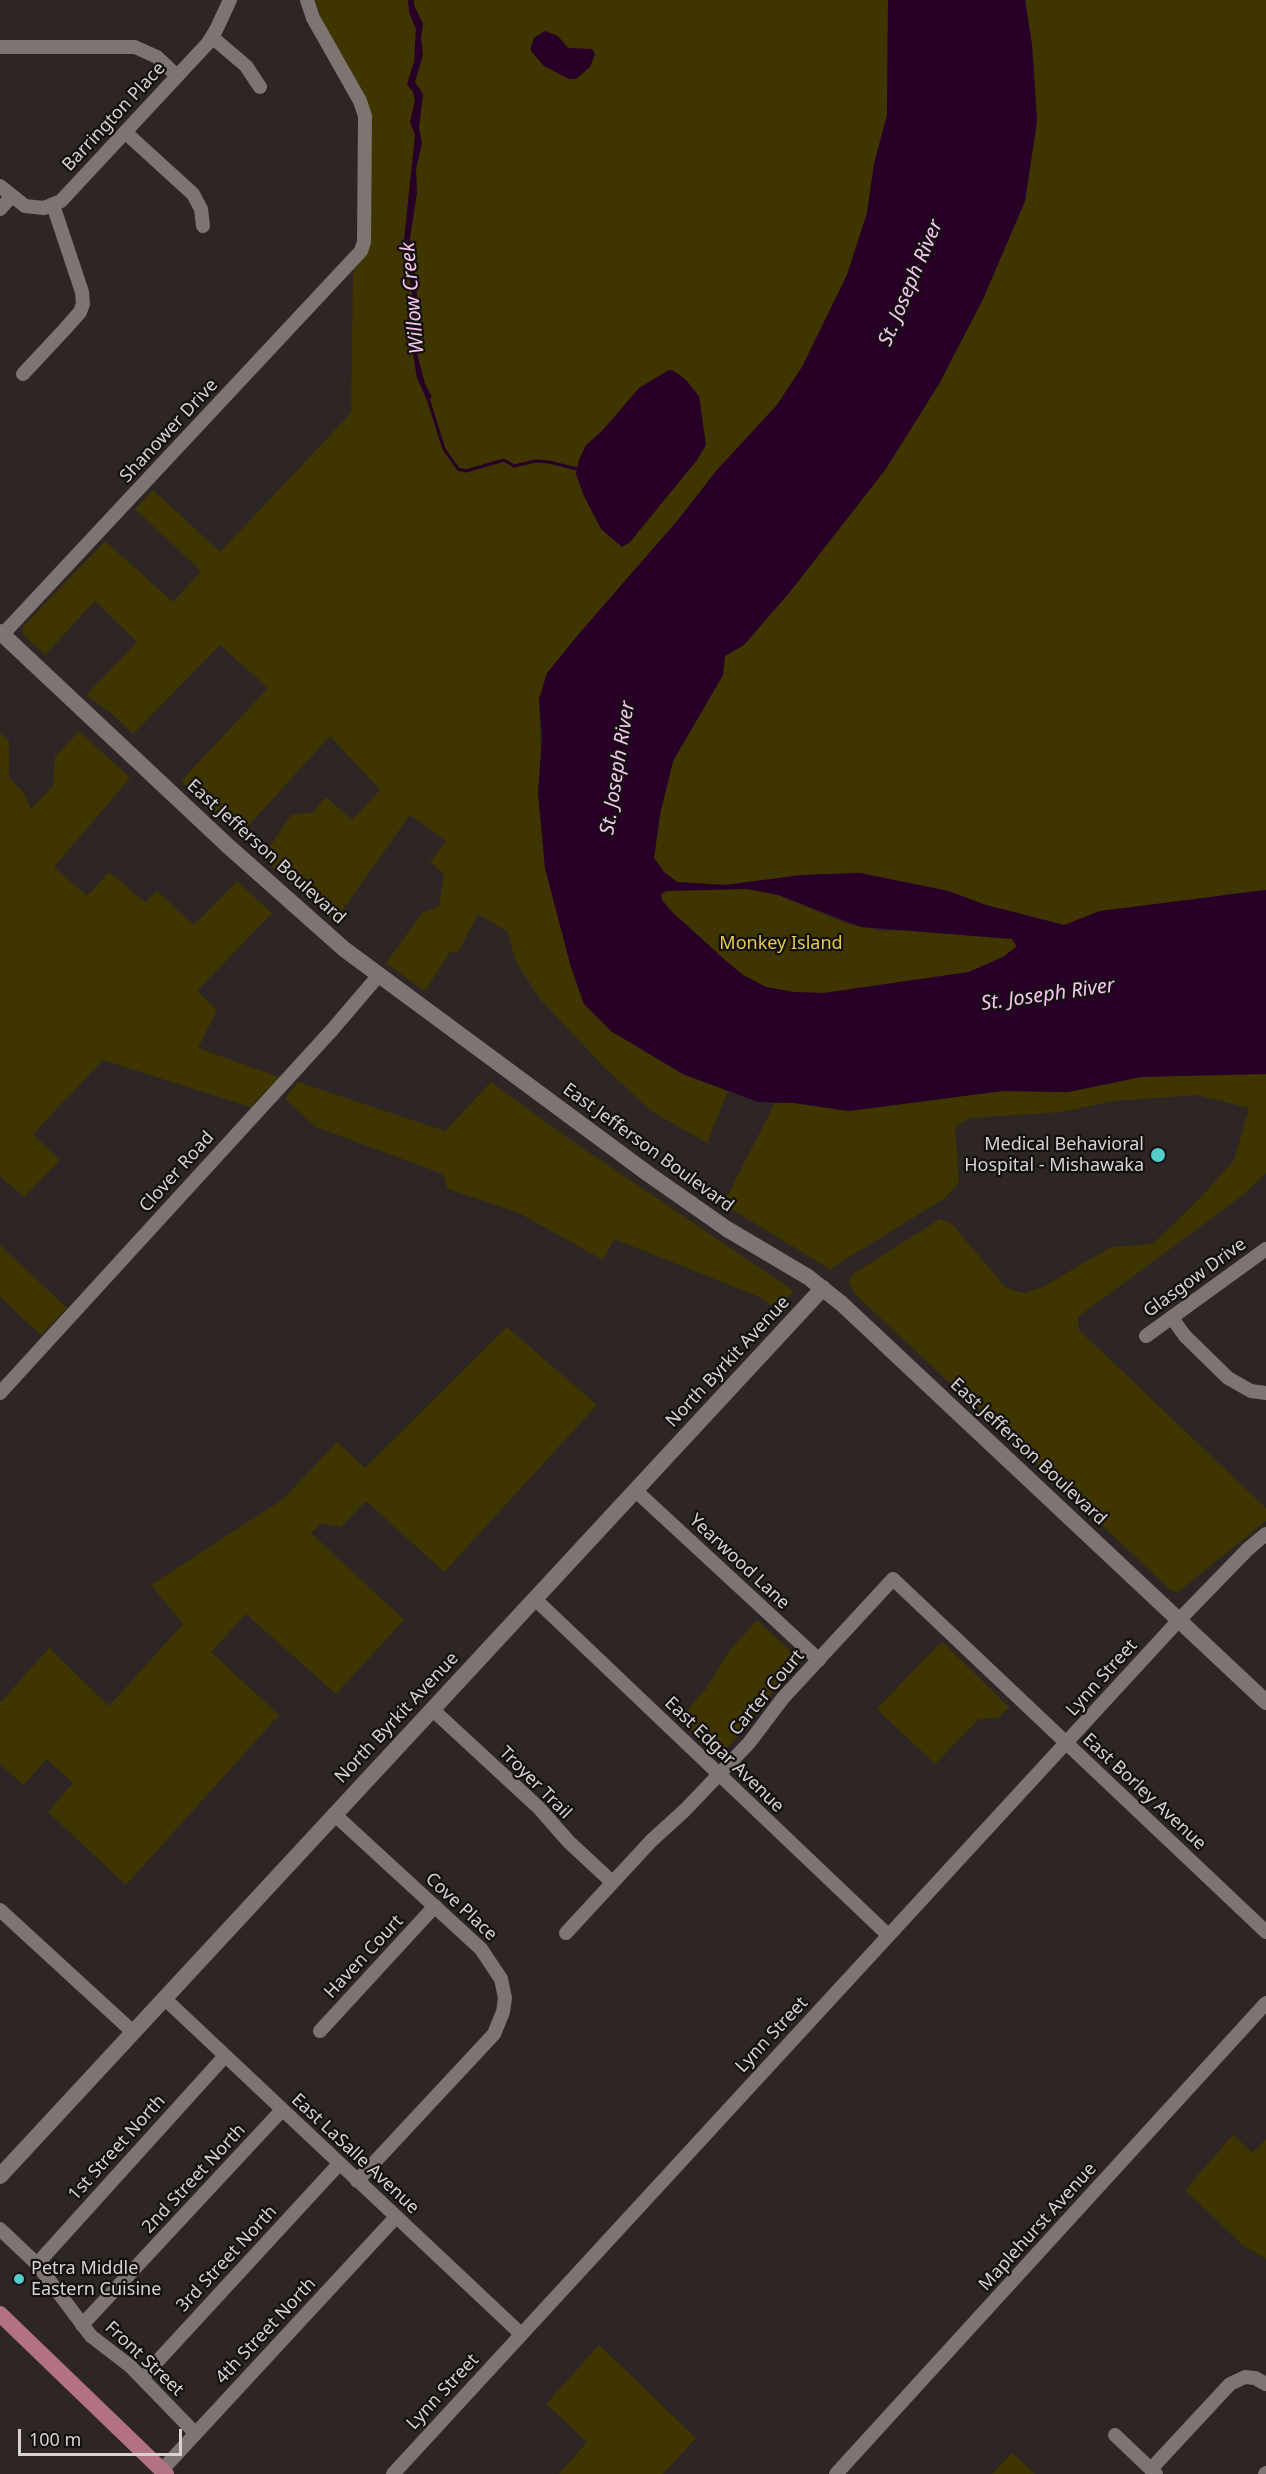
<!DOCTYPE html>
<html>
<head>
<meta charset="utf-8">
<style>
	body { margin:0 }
	#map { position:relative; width:1266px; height:2474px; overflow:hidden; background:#2e2625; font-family:"Noto Sans",sans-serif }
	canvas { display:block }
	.scale { position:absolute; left:18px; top:2429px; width:164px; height:27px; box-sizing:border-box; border:3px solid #d8d3d2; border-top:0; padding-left:8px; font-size:18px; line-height:21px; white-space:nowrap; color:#d8d3d2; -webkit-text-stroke:4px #13100f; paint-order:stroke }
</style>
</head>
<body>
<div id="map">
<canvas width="1266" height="2474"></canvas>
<div class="scale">100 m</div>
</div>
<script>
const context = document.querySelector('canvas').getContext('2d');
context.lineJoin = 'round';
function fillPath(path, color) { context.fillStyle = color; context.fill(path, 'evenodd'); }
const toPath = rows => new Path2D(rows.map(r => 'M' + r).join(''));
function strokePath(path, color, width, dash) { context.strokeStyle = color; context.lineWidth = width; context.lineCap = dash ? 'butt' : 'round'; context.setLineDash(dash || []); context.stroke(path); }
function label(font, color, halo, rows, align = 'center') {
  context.font = font + ' "Noto Sans",sans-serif'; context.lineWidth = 4.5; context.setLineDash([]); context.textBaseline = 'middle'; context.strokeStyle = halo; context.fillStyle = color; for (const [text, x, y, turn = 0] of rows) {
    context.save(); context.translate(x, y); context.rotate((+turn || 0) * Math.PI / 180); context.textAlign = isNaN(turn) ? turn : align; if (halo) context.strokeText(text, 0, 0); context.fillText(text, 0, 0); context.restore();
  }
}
fillPath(toPath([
	[315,0,888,0,887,115,874,164,867,213,847,275,802,368,777,405,717,470,678,520,578,635,539,699,545,868,571,967,584,1004,611,1031,682,1074,728,1091,707,1143,651,1111,604,1067,539,998,515,960,508,932,478,914,459,951,449,953,425,991,386,963,423,912,439,907,444,874,430,862,446,841,410,815,334,922,262,858,291,815,313,812,326,797,352,820,380,790,330,736,239,836,181,781,268,688,220,645,133,734,111,713,86,695,137,642,95,601,45,655,24,635,22,628,105,541,173,602,201,571,135,509,153,490,220,552,351,413,353,274,364,242,365,124,336,60],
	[1025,0,1266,0,1266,890,1227,894,1064,925,986,905,948,891,860,873,802,875,725,885,677,882,664,872,654,858,660,814,673,761,722,675,725,656,789,593,885,470,939,384,983,299,1025,201,1037,121,1032,45],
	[79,731,130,778,54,867,87,896,109,872,145,902,157,891,194,925,237,881,272,913,197,991,217,1010,198,1048,279,1077,250,1107,103,1060,33,1134,60,1160,24,1197,0,1176,0,733,9,741,9,778,24,793,31,809,53,786,55,757],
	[748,889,778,895,848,924,883,931,905,930,1012,939,1017,947,1003,957,969,972,824,993,793,992,766,987,743,975,726,961,671,911,662,900,661,894,666,890],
	[1255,1072,1266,1074,1266,1173,1243,1195,1078,1317,1079,1330,1266,1508,1266,1521,1178,1592,1172,1591,855,1294,849,1282,853,1274,940,1219,952,1224,1005,1287,1022,1293,1041,1288,1111,1247,1153,1244,1203,1195,1234,1160,1249,1108,1197,1095,1114,1101,1061,1112,970,1118,955,1127,959,1182,945,1198,830,1269,723,1204,775,1103,794,1103,849,1111,1002,1091,1068,1092,1141,1077],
	[298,1082,445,1131,491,1082,568,1138,794,1291,776,1310,762,1298,614,1239,603,1260,519,1213,448,1189,443,1174,316,1127,285,1099],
	[0,1245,67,1308,41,1335,0,1297],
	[507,1327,597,1405,444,1572,366,1501,341,1527,321,1523,311,1533,404,1620,336,1694,246,1614,211,1652,279,1715,126,1885,48,1812,73,1783,47,1759,23,1785,0,1764,0,1703,49,1648,109,1706,183,1624,151,1585,283,1499,337,1442,365,1468],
	[757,1620,798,1658,799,1663,759,1707,737,1737,721,1754,717,1755,679,1719,705,1690,730,1650],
	[944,1643,1009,1707,998,1718,979,1719,935,1764,877,1709,937,1646],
	[1233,2135,1253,2153,1266,2139,1266,2259,1244,2246,1185,2190],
	[599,2345,696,2438,663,2474,559,2474,587,2442,546,2404],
	[1012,2453,1035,2474,992,2474]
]), '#3e3500');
fillPath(toPath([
	[408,0,414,0,414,5,423,24,421,38,423,55,415,82,423,94,419,128,422,143,416,169,417,193,410,238,418,303,415,315,417,353,425,384,432,397,427,400,417,378,413,354,411,328,413,300,404,240,415,135,410,122,415,101,413,92,407,84,414,62,416,29,409,12],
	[888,0,1025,0,1032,45,1037,121,1025,201,983,299,939,384,885,470,789,593,744,645,725,656,723,675,673,761,660,814,654,858,664,872,677,882,725,885,802,875,860,873,948,891,986,905,1064,925,1100,911,1266,890,1266,1074,1141,1077,1068,1092,1002,1091,849,1111,794,1103,758,1102,683,1074,611,1031,584,1004,571,967,545,868,538,793,542,738,539,699,547,673,578,635,678,520,717,470,777,405,802,367,847,275,867,213,874,164,887,115],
	[748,889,778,895,861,927,1012,939,1017,946,1003,957,969,972,824,993,793,992,766,987,743,975,726,961,671,911,662,900,661,894,666,891],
	[545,31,558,36,568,48,592,49,595,54,590,67,576,79,569,79,544,66,531,51,531,47,534,38],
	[669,370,674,371,686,380,699,396,706,445,697,460,630,542,622,547,601,529,584,496,576,474,579,460,586,445,602,431,639,388]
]), '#280027');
strokePath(toPath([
	[427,395,444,449,458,469,466,471,504,460,514,466,536,461,549,462,577,469]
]), '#280027', 3);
strokePath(toPath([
	[212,37,246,66,260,87],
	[0,47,135,47,157,57,177,76],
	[125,132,193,194,201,209,203,226],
	[0,186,25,206,44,208,61,201,208,43,216,30,230,0],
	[0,209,11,197],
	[23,374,65,329,80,312,83,304,82,292,53,205],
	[3,634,361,251,364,242,365,116,360,101,313,18,307,0],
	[1172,1318,1185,1336,1228,1378,1251,1391,1266,1393],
	[1146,1336,1266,1249],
	[0,1393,332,1030,379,975],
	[636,1491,819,1660],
	[535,1599,888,1935],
	[433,1710,539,1808,569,1842,612,1882],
	[334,1814,481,1949,501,1979,505,1998,503,2012,494,2034,357,2181],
	[0,1910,133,2032],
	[566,1933,651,1841,685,1810,749,1743,783,1698,893,1579,1266,1932],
	[164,1998,521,2334],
	[320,2031,435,1906],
	[0,2229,37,2264,91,2336,130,2366,195,2433],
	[37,2264,225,2056],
	[82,2325,282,2110],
	[142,2378,339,2164],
	[1115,2435,1156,2474],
	[1151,2469,1230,2384,1245,2377,1255,2378,1266,2384],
	[162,2470,396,2217],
	[393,2474,1179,1620,1248,1549,1266,1534],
	[836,2474,1266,2003],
	[1265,2474,1266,2473]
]), '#7e7573', 14);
strokePath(toPath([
	[0,632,228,846,344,949,647,1173,727,1229,808,1277,842,1304,1266,1702],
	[0,2176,823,1288]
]), '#7e7573', 16);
strokePath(toPath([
	[0,2314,166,2474]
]), '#b27284', 16);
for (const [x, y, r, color] of [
	[1158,1155,8,"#52cdcc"],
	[19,2279,6,"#52cdcc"]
]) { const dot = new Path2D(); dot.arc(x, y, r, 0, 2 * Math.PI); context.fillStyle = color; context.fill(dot); strokePath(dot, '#13100f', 2); }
label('18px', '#d8d3d2', '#13100f', [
	["Barrington Place",114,117,-47],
	["Shanower Drive",169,431,-47],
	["East Jefferson Boulevard",266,852,42],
	["East Jefferson Boulevard",648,1148,36],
	["Clover Road",177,1172,-48],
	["Glasgow Drive",1195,1278,-36],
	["North Byrkit Avenue",728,1362,-47],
	["East Jefferson Boulevard",1028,1452,43],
	["Yearwood Lane",739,1562,43],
	["Lynn Street",1102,1678,-48],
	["Carter Court",767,1693,-50],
	["North Byrkit Avenue",397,1718,-47],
	["East Edgar Avenue",724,1755,44],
	["Troyer Trail",535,1783,45],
	["East Borley Avenue",1144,1792,43],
	["Cove Place",461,1907,43],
	["Haven Court",364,1957,-47],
	["Lynn Street",772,2035,-47],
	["1st Street North",117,2148,-48],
	["East LaSalle Avenue",355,2154,43],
	["2nd Street North",194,2179,-47],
	["Maplehurst Avenue",1038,2227,-48],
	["3rd Street North",227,2259,-47],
	["4th Street North",266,2331,-47],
	["Front Street",144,2359,43],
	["Lynn Street",443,2392,-47]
]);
label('18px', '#e3cb53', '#13100f', [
	["Monkey Island",781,944]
]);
label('18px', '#d8d3d2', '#13100f', [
	["Medical Behavioral",1144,1145],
	["Hospital - Mishawaka",1144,1166],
	["Petra Middle",31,2269,"left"],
	["Eastern Cuisine",31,2290,"left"]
], 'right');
label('italic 20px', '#f8c5f3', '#13100f', [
	["St. Joseph River",911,283,-67],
	["Willow Creek",413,298,-95],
	["St. Joseph River",618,768,-81],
	["St. Joseph River",1048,995,-8]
]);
</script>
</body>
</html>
